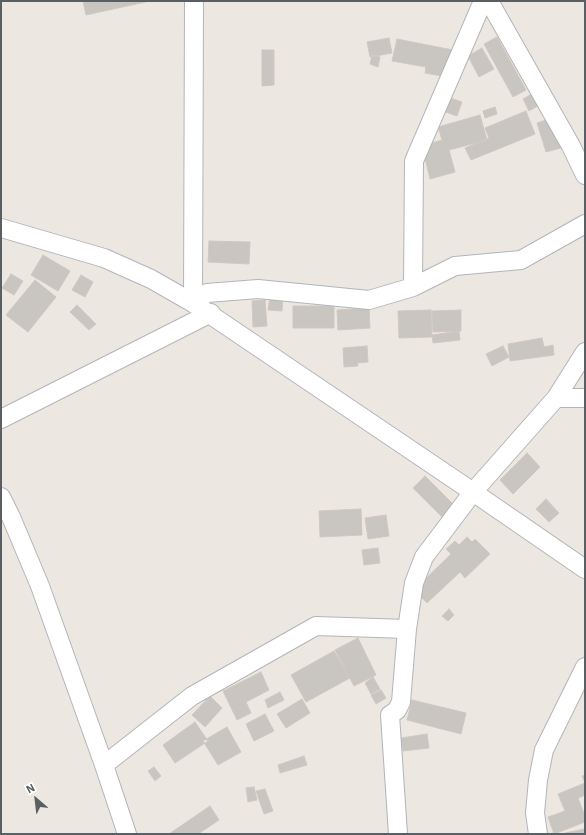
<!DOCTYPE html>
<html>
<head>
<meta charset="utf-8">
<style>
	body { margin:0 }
	#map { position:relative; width:586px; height:835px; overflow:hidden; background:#ece8e1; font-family:"IBM Plex Sans",sans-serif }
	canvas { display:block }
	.frame { position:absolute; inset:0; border:2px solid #595f62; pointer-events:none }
	.north { position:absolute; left:16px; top:779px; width:40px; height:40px; -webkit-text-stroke:3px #fff; paint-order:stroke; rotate:332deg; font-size:11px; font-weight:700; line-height:16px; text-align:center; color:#595f62 }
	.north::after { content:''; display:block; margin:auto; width:14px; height:18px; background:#595f62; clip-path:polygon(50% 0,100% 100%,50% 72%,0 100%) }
</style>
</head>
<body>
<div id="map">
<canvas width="586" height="835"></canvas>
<div class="frame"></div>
<div class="north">N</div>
</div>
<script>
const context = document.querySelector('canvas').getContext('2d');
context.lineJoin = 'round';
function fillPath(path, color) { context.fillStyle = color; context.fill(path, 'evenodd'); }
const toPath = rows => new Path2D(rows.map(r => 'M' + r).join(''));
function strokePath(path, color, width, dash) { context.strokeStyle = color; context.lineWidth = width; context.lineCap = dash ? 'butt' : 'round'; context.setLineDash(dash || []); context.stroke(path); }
const building = toPath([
	[83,1,150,1,86,15,83,1],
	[497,37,526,90,513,97,484,44,497,37],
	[389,38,392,53,370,57,367,42,389,38],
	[397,39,453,50,447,77,425,73,426,67,392,61,397,39],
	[482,48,494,69,479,77,468,56,482,48],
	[262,50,274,50,274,85,262,86,262,50],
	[372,55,380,57,378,67,370,64,372,55],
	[535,92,541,104,529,111,523,99,535,92],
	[448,97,462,102,457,116,443,111,448,97],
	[495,107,497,114,485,118,483,111,495,107],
	[526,111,535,134,471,160,465,148,489,138,485,128,526,111],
	[480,115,487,140,449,150,455,172,430,179,422,146,442,140,438,127,480,115],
	[552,118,561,148,546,152,537,123,552,118],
	[209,241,250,242,249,264,208,262,209,241],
	[43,255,70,271,58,291,31,275,43,255],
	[11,274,23,281,14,295,2,288,11,274],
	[81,275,93,282,85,297,72,290,81,275],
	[35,280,56,297,28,332,6,315,35,280],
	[270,297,283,298,282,311,268,310,270,297],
	[265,300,267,326,253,327,252,301,265,300],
	[77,305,96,324,89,330,70,312,77,305],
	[293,306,334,306,334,328,293,328,293,306],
	[369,308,370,328,338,330,337,310,369,308],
	[431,310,432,337,399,338,398,311,431,310],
	[461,310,461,331,433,332,432,311,461,310],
	[459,331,460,340,433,343,432,335,459,331],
	[542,338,544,347,553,345,554,355,510,361,508,344,542,338],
	[367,346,368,362,357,363,358,366,344,367,343,348,367,346],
	[503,346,509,357,492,366,486,354,503,346],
	[527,453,540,467,513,494,500,480,527,453],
	[425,476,454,505,442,517,413,488,425,476],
	[546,499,559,513,549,522,536,509,546,499],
	[361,509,362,535,320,537,319,511,361,509],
	[386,515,389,536,368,539,365,518,386,515],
	[467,537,472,542,475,539,490,554,465,578,460,572,427,603,414,590,451,554,446,549,455,541,459,545,467,537],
	[378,548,380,563,364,565,362,550,378,548],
	[449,609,454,615,448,621,442,616,449,609],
	[358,638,376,675,354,686,335,650,358,638],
	[334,651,350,678,306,702,291,675,334,651],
	[261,672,269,690,246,702,251,713,237,720,223,691,261,672],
	[373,677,380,689,371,694,365,683,373,677],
	[381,690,386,698,376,704,371,695,381,690],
	[280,692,284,700,268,708,265,700,280,692],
	[210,696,222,708,205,727,192,715,210,696],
	[302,699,310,713,286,728,277,714,302,699],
	[412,700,466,713,461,734,407,720,412,700],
	[265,714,274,731,254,741,246,724,265,714],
	[195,722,208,741,175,763,163,745,195,722],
	[227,727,241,752,218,765,203,741,227,727],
	[427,734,429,748,403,751,401,738,427,734],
	[304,756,307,765,280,773,278,765,304,756],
	[154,767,161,776,155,781,148,771,154,767],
	[585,775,585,795,578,798,585,816,585,822,554,834,548,817,565,811,558,794,585,783,582,776,585,775],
	[254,787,257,800,248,802,246,788,254,787],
	[265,789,273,811,264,814,256,791,265,789],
	[210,806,219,820,198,834,169,834,210,806],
	[584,829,585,834,561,834,584,829]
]);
fillPath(building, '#c9c5c0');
strokePath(building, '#d1c8bf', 1);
const minor = toPath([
	[489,1,571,146,585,175],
	[1,228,104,258,151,279,193,303,473,492,585,569],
	[413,287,414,161,483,1],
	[193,303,207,293,258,289,369,300,413,287,455,266,521,260,585,224],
	[193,303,194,1],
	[556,398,585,398],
	[1,419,211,313],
	[1,497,11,517,40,586,104,765,127,834],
	[104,765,192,696,316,626,407,629],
	[398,834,390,715,397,710,401,702,407,629,414,583,424,557,473,492,556,398,585,352],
	[538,834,535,813,538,780,544,750,585,667]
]);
strokePath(minor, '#b2b5b9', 20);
strokePath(minor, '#fff', 18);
</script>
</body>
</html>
